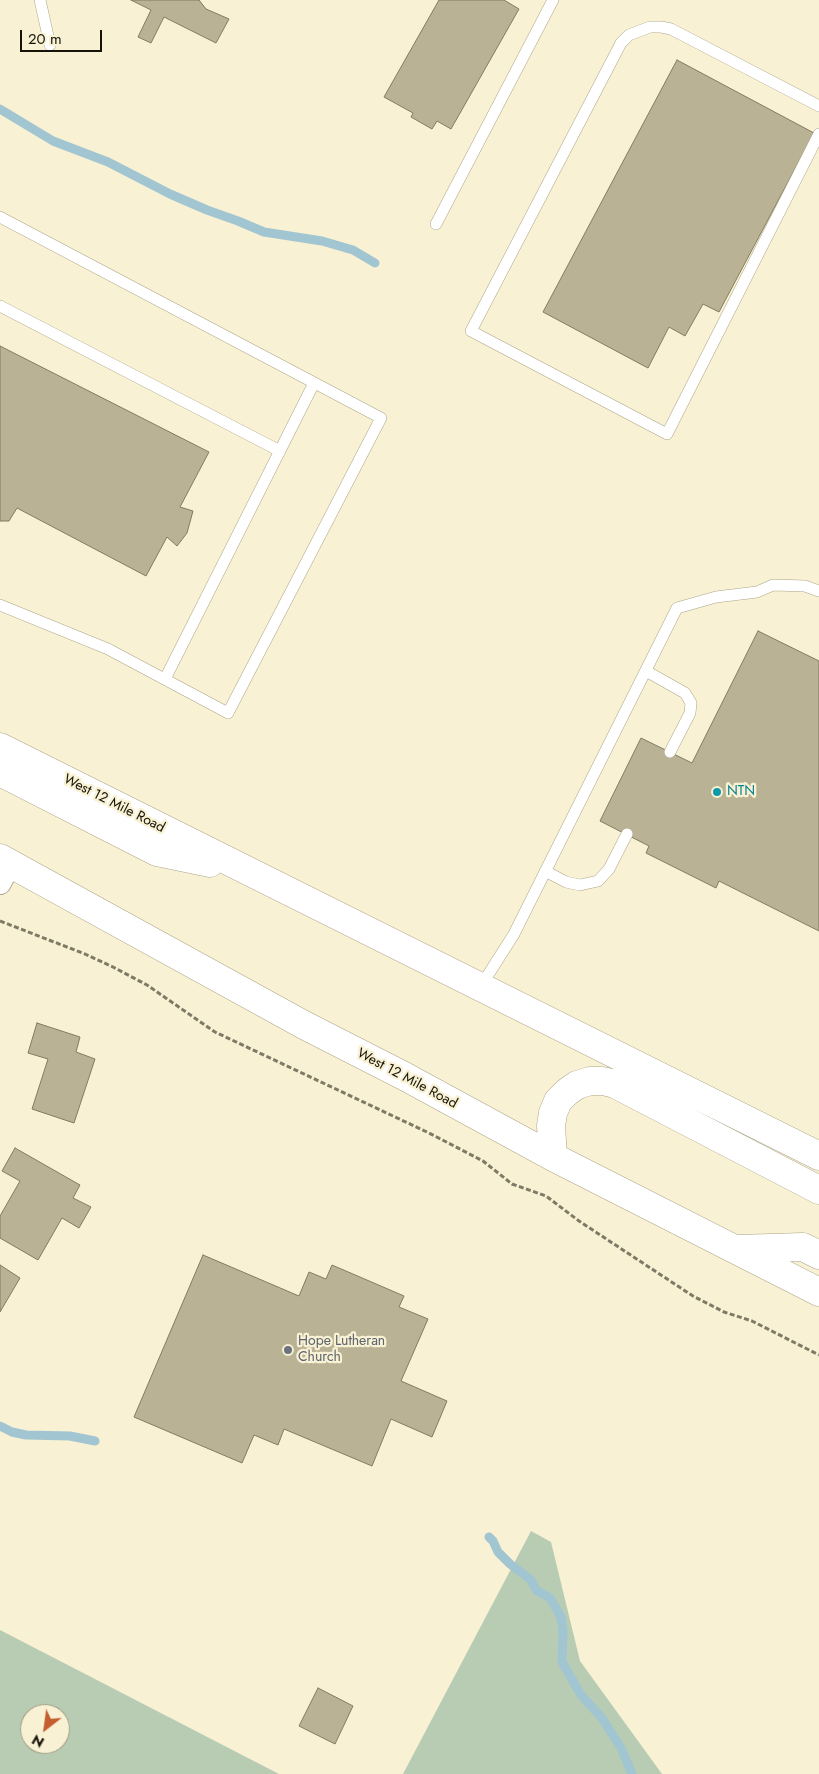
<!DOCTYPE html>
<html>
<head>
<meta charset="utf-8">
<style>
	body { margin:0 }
	#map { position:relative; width:819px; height:1774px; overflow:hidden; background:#f8f1d3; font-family:Jost,sans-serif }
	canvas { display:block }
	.north { position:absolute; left:20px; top:1704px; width:50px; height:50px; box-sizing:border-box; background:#f8f1d3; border:1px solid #9e9882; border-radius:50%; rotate:210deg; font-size:14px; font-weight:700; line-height:20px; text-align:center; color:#161308 }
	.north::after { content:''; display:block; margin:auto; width:18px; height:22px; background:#c45d2f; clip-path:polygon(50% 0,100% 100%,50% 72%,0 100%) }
	.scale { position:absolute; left:20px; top:30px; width:82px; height:22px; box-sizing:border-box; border:2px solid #161308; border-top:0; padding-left:6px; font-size:15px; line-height:18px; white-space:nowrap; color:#161308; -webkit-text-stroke:4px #f8f1d3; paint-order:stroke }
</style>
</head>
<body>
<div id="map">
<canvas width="819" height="1774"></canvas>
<div class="north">N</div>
<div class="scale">20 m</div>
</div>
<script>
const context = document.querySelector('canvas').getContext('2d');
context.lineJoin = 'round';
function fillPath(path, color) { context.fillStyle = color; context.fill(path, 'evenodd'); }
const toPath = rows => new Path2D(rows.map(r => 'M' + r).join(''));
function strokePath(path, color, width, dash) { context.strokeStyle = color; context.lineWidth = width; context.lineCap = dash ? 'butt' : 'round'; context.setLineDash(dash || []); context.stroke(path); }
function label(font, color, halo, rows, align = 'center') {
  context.font = font + ' Jost,sans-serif'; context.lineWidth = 4.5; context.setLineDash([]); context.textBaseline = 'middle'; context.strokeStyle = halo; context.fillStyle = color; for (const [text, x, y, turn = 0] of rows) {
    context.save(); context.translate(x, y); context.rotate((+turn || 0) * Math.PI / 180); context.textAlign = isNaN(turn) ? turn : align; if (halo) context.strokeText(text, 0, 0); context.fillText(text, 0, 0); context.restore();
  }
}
fillPath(toPath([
	[531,1531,551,1542,580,1661,662,1774,403,1774],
	[0,1630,279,1774,0,1774],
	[30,1714,60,1714,60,1744,30,1744]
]), '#b8ccb4');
strokePath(toPath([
	[0,109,53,141,108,162,170,194,207,210,238,221,264,232,322,241,353,250,375,263],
	[0,1426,12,1432,26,1435,70,1436,95,1441],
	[489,1537,493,1541,498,1552,510,1564,531,1580,536,1590,550,1598,561,1617,563,1631,562,1662,581,1695,602,1718,621,1748,632,1774]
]), '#a1c5d1', 9);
const building = toPath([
	[131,0,199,0,206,9,229,19,216,43,164,17,151,43,138,37,151,10,131,0],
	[439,0,504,0,519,9,451,129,437,121,432,129,411,117,413,113,384,97,439,0],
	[677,60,814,133,719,312,703,304,685,336,669,327,648,368,543,312,677,60],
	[0,346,209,452,180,507,193,511,187,533,177,546,167,537,146,576,17,508,9,521,0,521,0,346],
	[758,631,819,661,819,931,719,881,716,888,646,853,649,846,600,821,641,738,692,763,758,631],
	[37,1023,80,1037,76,1052,95,1059,74,1123,32,1109,48,1059,28,1053,37,1023],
	[15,1148,80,1185,73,1198,91,1207,79,1228,62,1218,38,1260,0,1238,0,1216,20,1181,2,1171,15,1148],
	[203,1255,299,1296,309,1272,326,1279,332,1265,404,1296,399,1307,428,1319,401,1381,447,1401,432,1437,391,1419,372,1466,284,1429,278,1445,254,1435,242,1463,134,1417,203,1255],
	[0,1265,20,1278,0,1312,0,1265],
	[318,1688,353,1706,335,1744,299,1726,318,1688]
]);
fillPath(building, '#bab294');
strokePath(building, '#827b60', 1);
const lane = toPath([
	[40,0,50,45],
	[819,106,671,29,661,27,650,27,629,35,621,43,471,331,667,434,819,134],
	[0,217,381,418,228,713,108,649,0,605],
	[436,224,553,0],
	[0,306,280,451],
	[646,671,685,693,691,703,690,713,670,752],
	[165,679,314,383],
	[545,871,566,882,580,885,598,881,609,869,627,834],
	[481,986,514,934,677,608,716,597,757,592,773,585,805,586,819,591]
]);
const street = toPath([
	[0,883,10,863]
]);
const secondary = toPath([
	[0,747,819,1156],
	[0,772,157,852,210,863],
	[0,858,304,1025,404,1076,553,1157,819,1292],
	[553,1157,551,1126,553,1113,558,1101,567,1092,577,1085,590,1081,603,1081,615,1084,819,1190],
	[738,1249,803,1247,819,1255]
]);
strokePath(lane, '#aca589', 12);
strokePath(street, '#aca589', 24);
strokePath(secondary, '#aca589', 29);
strokePath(toPath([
	[0,921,85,954,113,967,147,985,215,1032,429,1133,483,1161,512,1184,546,1196,579,1221,693,1296,724,1312,752,1321,819,1355]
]), '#7f7a66', 3, [5, 2.5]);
strokePath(lane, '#fff', 11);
strokePath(street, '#fff', 22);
strokePath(secondary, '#fff', 28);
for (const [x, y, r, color] of [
	[717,792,5,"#0f9aa8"],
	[288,1350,5,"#6b7280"]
]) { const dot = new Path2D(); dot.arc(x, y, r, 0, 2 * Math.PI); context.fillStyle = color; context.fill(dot); strokePath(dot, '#f8f1d3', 2); }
label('14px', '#0d838f', '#f8f1d3', [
	["NTN",727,792]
], 'left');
label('14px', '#161308', '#f8f1d3', [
	["West 12 Mile Road",114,804,27],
	["West 12 Mile Road",407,1079,28]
]);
label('14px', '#5b616d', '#f8f1d3', [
	["Hope Lutheran",298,1342],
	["Church",298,1358]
], 'left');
</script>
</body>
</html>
